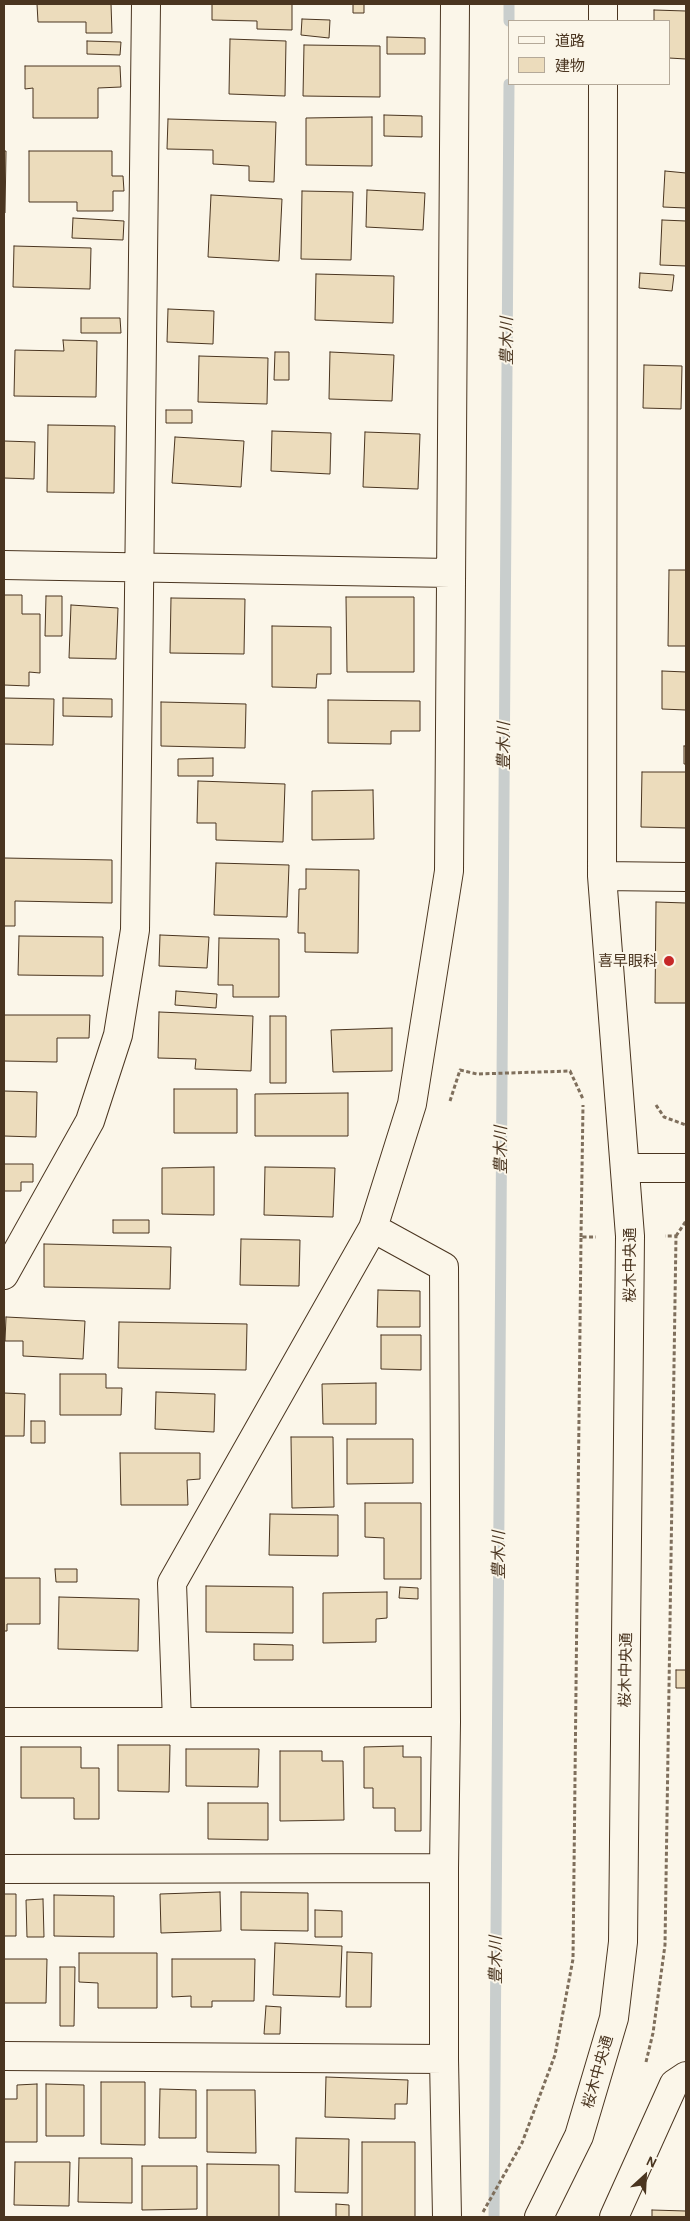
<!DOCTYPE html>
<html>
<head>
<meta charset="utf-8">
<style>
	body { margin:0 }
	#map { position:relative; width:690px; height:2221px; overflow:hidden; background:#fbf6e9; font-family:"Alegreya Sans","Noto Sans JP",sans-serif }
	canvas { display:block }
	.frame { position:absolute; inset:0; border:5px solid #4a3520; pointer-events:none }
	.legend { position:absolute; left:508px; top:20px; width:162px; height:65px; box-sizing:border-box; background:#fbf6e9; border:1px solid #b4a999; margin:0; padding:6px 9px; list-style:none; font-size:15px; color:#4a3520 }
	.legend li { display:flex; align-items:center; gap:10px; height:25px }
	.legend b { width:25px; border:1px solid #b4a999 }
	.north { position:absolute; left:620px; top:2151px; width:50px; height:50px; -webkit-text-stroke:4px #fbf6e9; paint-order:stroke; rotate:25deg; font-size:14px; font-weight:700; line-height:20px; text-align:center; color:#4a3520 }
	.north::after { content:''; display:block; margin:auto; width:18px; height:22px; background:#4a3520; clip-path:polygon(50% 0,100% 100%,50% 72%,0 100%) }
</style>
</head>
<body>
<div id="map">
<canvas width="690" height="2221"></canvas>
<div class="frame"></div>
<ul class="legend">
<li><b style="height:6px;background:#fbf6e9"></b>道路</li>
<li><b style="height:14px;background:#ecdcbc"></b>建物</li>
</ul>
<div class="north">N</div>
</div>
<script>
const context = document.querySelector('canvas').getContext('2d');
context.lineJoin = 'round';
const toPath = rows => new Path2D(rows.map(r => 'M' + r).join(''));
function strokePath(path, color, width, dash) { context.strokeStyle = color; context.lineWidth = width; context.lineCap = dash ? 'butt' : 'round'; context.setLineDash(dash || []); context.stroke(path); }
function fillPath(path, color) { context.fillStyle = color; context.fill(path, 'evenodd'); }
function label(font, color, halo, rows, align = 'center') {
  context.font = font + ' "Alegreya Sans","Noto Sans JP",sans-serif'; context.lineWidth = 4; context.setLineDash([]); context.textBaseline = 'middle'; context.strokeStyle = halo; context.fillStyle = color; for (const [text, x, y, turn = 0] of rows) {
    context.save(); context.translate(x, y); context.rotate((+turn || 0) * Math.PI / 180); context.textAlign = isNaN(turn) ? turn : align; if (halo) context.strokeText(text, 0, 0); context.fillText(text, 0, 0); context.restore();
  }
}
strokePath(toPath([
	[509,21,509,4],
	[494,2217,509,84]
]), '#c9cecd', 11);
const building = toPath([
	[37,4,111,4,112,33,86,33,86,22,38,22,37,4],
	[212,4,292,4,292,30,257,29,257,21,212,20,212,4],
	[353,4,364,4,364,13,353,13,353,4],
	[654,10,686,11,686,59,669,58,669,21,654,21,654,10],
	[302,19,330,20,329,38,301,35,302,19],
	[387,37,425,38,425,54,387,54,387,37],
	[230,39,286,41,285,96,229,94,230,39],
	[87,41,121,42,120,55,87,54,87,41],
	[304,45,380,46,380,97,303,96,304,45],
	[25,66,120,66,121,87,98,88,98,118,33,118,33,88,25,89,25,66],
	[384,115,422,116,422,137,384,136,384,115],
	[372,117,372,166,306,165,306,118,372,117],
	[168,119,276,122,274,182,249,181,249,166,213,164,213,150,167,149,168,119],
	[4,151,6,151,5,213,4,213,4,151],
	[29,151,112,151,112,176,123,176,124,191,113,191,113,211,77,211,77,202,29,202,29,151],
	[665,171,686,173,686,208,663,207,665,171],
	[367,190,425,193,423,230,366,227,367,190],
	[302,191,353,192,351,260,301,259,302,191],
	[211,195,282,199,279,261,208,257,211,195],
	[73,218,124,221,123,240,72,238,73,218],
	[662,220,686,221,686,266,660,265,662,220],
	[14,246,91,248,90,289,13,287,14,246],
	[640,273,674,275,672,291,639,288,640,273],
	[316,274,394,276,393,323,315,320,316,274],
	[168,309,214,311,213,344,167,342,168,309],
	[81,318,120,318,121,333,81,333,81,318],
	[63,340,97,341,96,397,14,396,15,350,64,351,63,340],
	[275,352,289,352,289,380,274,380,275,352],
	[330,352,394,355,392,401,329,399,330,352],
	[199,356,268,358,267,404,198,402,199,356],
	[644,365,682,366,681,409,643,408,644,365],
	[166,410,192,410,192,423,166,423,166,410],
	[48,425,115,426,114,493,47,492,48,425],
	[272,431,331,433,330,474,271,471,272,431],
	[365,432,420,434,418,489,363,487,365,432],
	[175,437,244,441,241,487,172,483,175,437],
	[4,441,35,442,34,479,4,478,4,441],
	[669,570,686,570,686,646,668,646,669,570],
	[4,595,22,595,22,614,40,614,40,673,29,672,29,686,4,685,4,595],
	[46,596,62,596,62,636,45,636,46,596],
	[346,597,414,597,414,672,347,672,346,597],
	[171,598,245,599,244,654,170,653,171,598],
	[71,605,118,608,116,659,69,658,71,605],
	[272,626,331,627,331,674,317,674,316,688,272,687,272,626],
	[662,671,686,672,686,710,662,709,662,671],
	[4,698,54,699,53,745,4,744,4,698],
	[63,698,112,699,112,717,63,716,63,698],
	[328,700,420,701,420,731,391,731,391,744,328,743,328,700],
	[161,702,246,704,245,748,161,746,161,702],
	[684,746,686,746,686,764,684,764,684,746],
	[213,758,213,776,178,776,178,759,213,758],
	[642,772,686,772,686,828,641,827,642,772],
	[198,781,285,784,283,842,216,840,216,823,197,823,198,781],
	[373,790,374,839,312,840,312,791,373,790],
	[4,858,112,860,112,903,15,901,15,926,4,926,4,858],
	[216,863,289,865,287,917,214,915,216,863],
	[306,869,359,870,358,953,305,952,305,933,298,933,299,889,306,889,306,869],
	[656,902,686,903,686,1003,655,1003,656,902],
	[160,935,209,937,207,968,159,966,160,935],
	[19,936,103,937,103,976,18,975,19,936],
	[219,938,279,939,279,997,233,997,233,985,218,985,219,938],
	[176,991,217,994,216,1008,175,1005,176,991],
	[159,1012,253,1016,251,1071,195,1069,196,1059,158,1058,159,1012],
	[4,1015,90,1015,89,1038,57,1038,57,1062,4,1061,4,1015],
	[270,1016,286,1016,286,1083,270,1083,270,1016],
	[392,1028,392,1071,333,1072,331,1030,392,1028],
	[174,1089,237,1089,237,1133,174,1133,174,1089],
	[4,1091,37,1092,36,1137,4,1136,4,1091],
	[348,1093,348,1136,255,1136,255,1094,348,1093],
	[4,1164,33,1164,33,1182,21,1182,21,1191,4,1191,4,1164],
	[214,1167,214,1215,162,1214,162,1168,214,1167],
	[265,1167,335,1168,333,1217,264,1215,265,1167],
	[113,1220,149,1220,149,1233,113,1233,113,1220],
	[241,1239,300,1240,299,1286,240,1285,241,1239],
	[44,1244,171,1247,170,1289,44,1287,44,1244],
	[378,1290,420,1291,420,1327,377,1327,378,1290],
	[6,1317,85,1321,83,1359,23,1356,23,1341,5,1341,6,1317],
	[119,1322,247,1324,246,1370,118,1368,119,1322],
	[381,1335,421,1335,421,1370,381,1369,381,1335],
	[60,1374,106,1374,106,1388,122,1388,121,1415,60,1415,60,1374],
	[376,1383,376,1424,323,1424,322,1384,376,1383],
	[156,1392,215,1394,214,1432,155,1429,156,1392],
	[4,1393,25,1394,24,1436,4,1436,4,1393],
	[31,1421,45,1421,45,1443,31,1443,31,1421],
	[291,1437,333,1437,334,1507,292,1508,291,1437],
	[347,1439,413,1439,413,1483,347,1484,347,1439],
	[120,1453,200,1453,200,1479,187,1480,188,1505,121,1505,120,1453],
	[365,1503,421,1503,421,1579,384,1579,384,1538,365,1537,365,1503],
	[270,1514,338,1515,338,1556,269,1555,270,1514],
	[55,1569,77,1569,77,1582,56,1582,55,1569],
	[4,1578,40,1578,40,1624,7,1624,7,1631,4,1631,4,1578],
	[206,1586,293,1587,293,1633,206,1632,206,1586],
	[400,1587,418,1588,418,1599,399,1598,400,1587],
	[387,1592,387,1618,376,1619,376,1642,323,1643,323,1593,387,1592],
	[59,1597,139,1599,138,1651,58,1649,59,1597],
	[254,1644,293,1645,293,1660,254,1660,254,1644],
	[676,1670,686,1670,686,1688,676,1688,676,1670],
	[118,1745,170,1745,169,1792,118,1791,118,1745],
	[403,1746,403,1757,421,1757,421,1831,395,1831,395,1808,373,1808,373,1788,364,1788,364,1747,403,1746],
	[21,1747,81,1747,81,1768,99,1768,99,1819,74,1819,74,1798,21,1798,21,1747],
	[186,1749,259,1749,258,1787,186,1786,186,1749],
	[280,1751,322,1751,322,1761,343,1761,344,1820,280,1821,280,1751],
	[208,1803,268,1803,268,1840,208,1839,208,1803],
	[220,1892,221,1931,161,1933,160,1894,220,1892],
	[241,1892,308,1893,308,1931,241,1930,241,1892],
	[4,1894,16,1894,16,1936,4,1936,4,1894],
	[54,1895,114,1896,114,1937,54,1936,54,1895],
	[43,1899,44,1937,27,1937,26,1900,43,1899],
	[315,1910,342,1911,342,1937,315,1937,315,1910],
	[275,1943,342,1946,340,1997,273,1995,275,1943],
	[347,1952,372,1953,371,2007,346,2007,347,1952],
	[79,1953,157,1953,157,2008,98,2008,98,1983,79,1982,79,1953],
	[4,1959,47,1959,46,2003,4,2003,4,1959],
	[172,1959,255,1959,254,2001,212,2001,212,2007,191,2007,191,1996,172,1997,172,1959],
	[60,1967,75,1967,74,2026,60,2026,60,1967],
	[266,2006,281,2007,280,2034,264,2034,266,2006],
	[326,2077,408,2080,407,2104,395,2104,395,2119,325,2117,326,2077],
	[101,2082,145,2082,145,2145,101,2144,101,2082],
	[37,2084,37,2142,4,2142,4,2099,17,2099,17,2085,37,2084],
	[46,2084,84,2085,84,2136,46,2136,46,2084],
	[160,2089,196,2090,196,2138,159,2138,160,2089],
	[207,2090,255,2090,256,2153,207,2152,207,2090],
	[296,2138,349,2139,348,2193,295,2192,296,2138],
	[362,2142,415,2142,415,2217,362,2217,362,2142],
	[79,2158,132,2158,132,2203,78,2202,79,2158],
	[15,2162,70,2162,69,2206,14,2205,15,2162],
	[207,2164,279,2165,279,2217,207,2217,207,2164],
	[142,2166,197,2166,197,2209,142,2210,142,2166],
	[336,2204,349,2205,349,2217,336,2217,336,2204],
	[652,2210,686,2211,686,2217,652,2217,652,2210]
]);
fillPath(building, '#ecdcbc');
strokePath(building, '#4a3520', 1);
const minor = toPath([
	[603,21,603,4],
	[4,565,450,573],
	[602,876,686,877],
	[627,1168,686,1168],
	[373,1228,444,1267,446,1722,444,1868,444,2059,447,2217],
	[4,1275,90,1121,118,1035,135,930,146,4],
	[4,1722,446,1722],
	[177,1722,172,1583,373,1228,412,1104,449,871,455,4],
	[4,1869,444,1868],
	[4,2056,444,2059],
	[539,2217,579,2136,614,2018,623,1942,630,1236,602,876,603,84],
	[614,2217,674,2084,686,2076]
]);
strokePath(minor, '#4a3520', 30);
strokePath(toPath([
	[450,1101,460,1070,477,1074,570,1071,583,1099],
	[656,1105,664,1117,686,1125],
	[676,1236,686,1221],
	[581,1237,583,1105],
	[646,2062,653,2033,665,1945,676,1236,665,1236],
	[483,2212,522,2143,555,2055,573,1959,581,1237,596,1237]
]), '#7f6f5c', 3, [4, 2.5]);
strokePath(minor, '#fbf6e9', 28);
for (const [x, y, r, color] of [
	[669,961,6,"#c62828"]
]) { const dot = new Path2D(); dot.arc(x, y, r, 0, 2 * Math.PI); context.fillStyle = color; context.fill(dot); strokePath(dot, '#fbf6e9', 2); }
label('15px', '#4a3520', '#fbf6e9', [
	["喜早眼科",658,961]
], 'right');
label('15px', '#4a3520', '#fbf6e9', [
	["桜木中央通",630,1265,-90],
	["桜木中央通",626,1670,-89],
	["桜木中央通",598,2072,-74]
]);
label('italic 16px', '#4a3520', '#fbf6e9', [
	["豊木川",507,341,-90],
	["豊木川",504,746,-90],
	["豊木川",501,1150,-90],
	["豊木川",499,1555,-90],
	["豊木川",496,1960,-90]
]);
</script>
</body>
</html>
